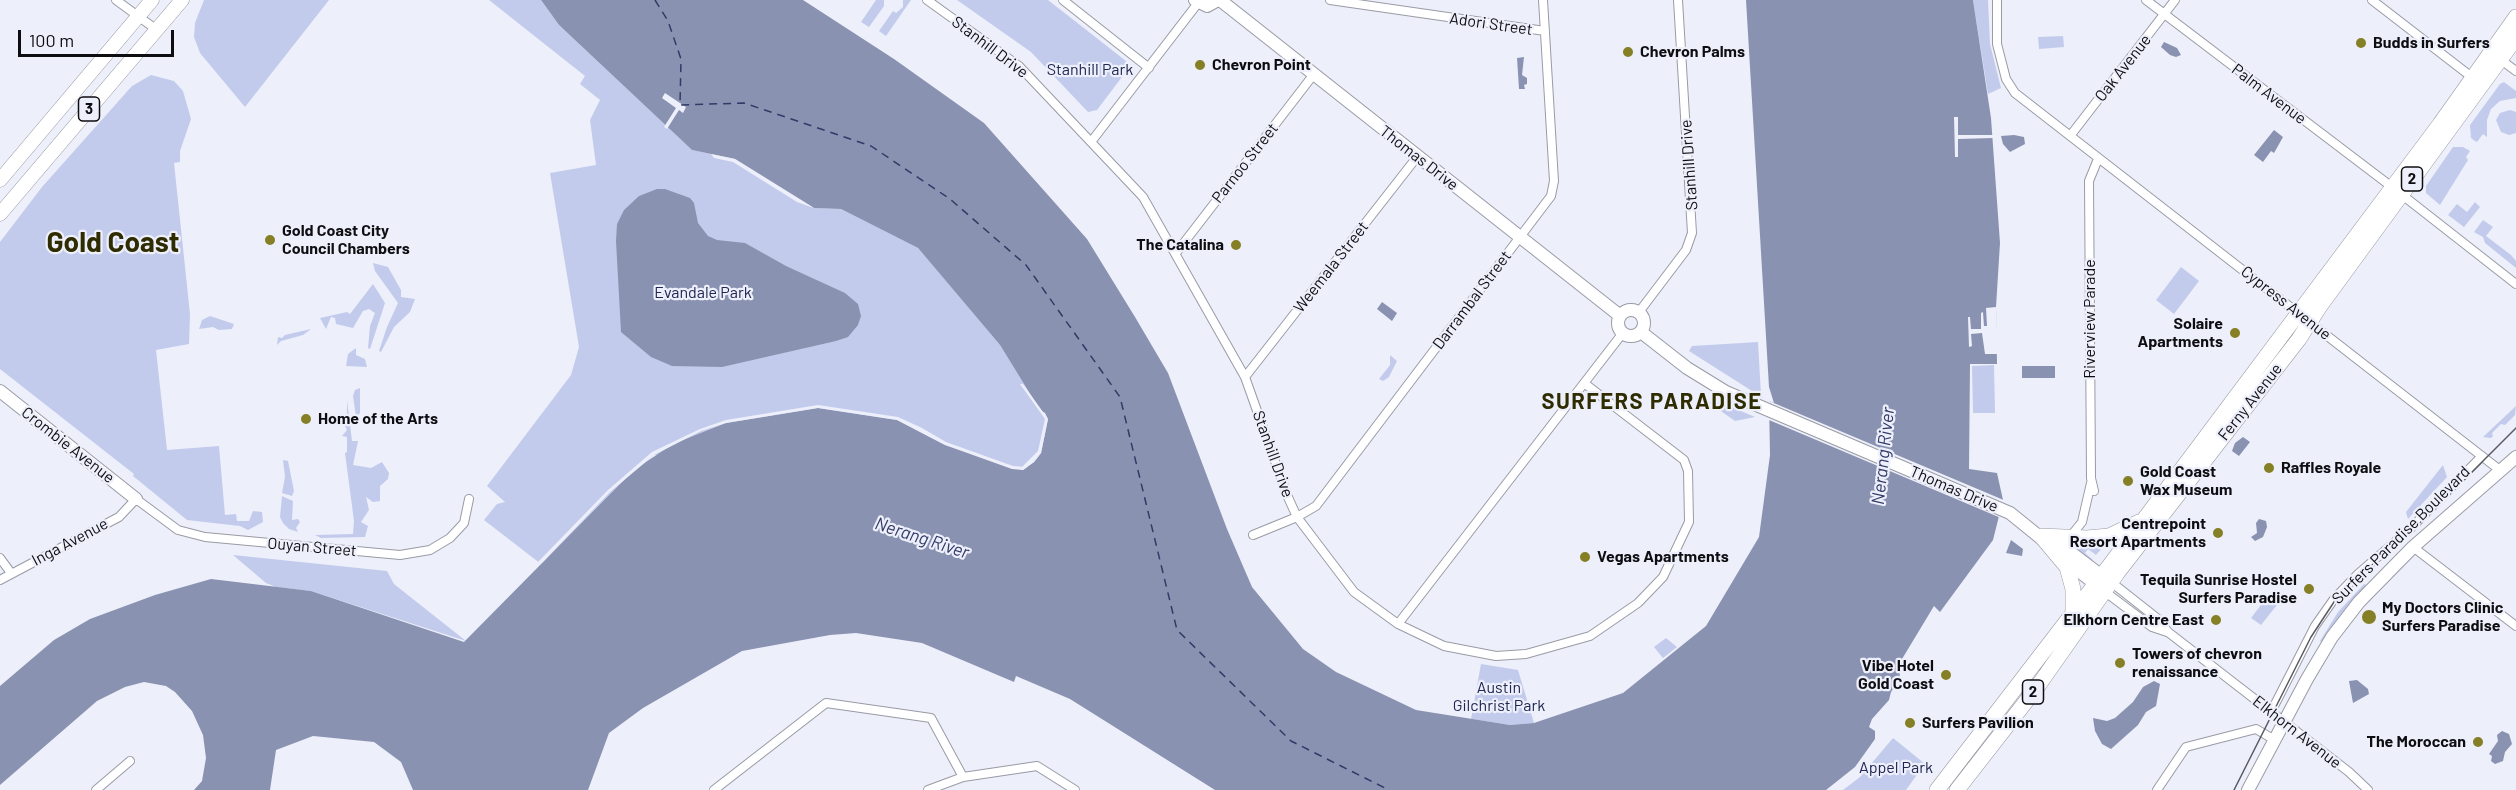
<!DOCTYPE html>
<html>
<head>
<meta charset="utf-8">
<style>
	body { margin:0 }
	#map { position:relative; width:2516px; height:790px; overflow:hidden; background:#edeffa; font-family:Barlow,sans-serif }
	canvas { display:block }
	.scale { position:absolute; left:18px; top:30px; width:156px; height:27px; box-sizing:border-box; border:3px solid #0e0e12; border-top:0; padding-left:8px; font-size:18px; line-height:21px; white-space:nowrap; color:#0e0e12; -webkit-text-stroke:4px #edeffa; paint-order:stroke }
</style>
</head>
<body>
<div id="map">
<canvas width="2516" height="790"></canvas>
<div class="scale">100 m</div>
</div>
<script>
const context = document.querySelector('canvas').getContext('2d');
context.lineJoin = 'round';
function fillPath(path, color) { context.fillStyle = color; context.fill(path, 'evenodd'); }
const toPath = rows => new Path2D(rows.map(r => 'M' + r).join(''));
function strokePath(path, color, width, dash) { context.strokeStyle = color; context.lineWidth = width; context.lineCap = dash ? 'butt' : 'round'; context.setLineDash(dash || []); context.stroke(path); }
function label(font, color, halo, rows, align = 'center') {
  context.font = font + ' Barlow,sans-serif'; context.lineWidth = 4.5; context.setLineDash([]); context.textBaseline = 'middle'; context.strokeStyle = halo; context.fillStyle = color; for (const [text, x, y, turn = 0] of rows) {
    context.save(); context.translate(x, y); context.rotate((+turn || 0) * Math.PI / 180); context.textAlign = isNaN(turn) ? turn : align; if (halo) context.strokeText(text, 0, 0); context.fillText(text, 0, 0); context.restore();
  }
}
fillPath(toPath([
	[204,0,329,0,245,107,200,53,194,37,195,23],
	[489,0,541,0,559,25,692,150,735,159,814,208,841,209,918,248,1000,345,1040,410,1048,419,1041,453,1028,467,654,455,541,564,484,520,497,504,505,502,487,486,571,375,579,347,550,173,596,165,590,120,600,100,580,84,585,76],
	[876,0,884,0,884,6,869,27,861,22],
	[903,0,911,0,886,36,879,31,893,11,896,13,903,7],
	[957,0,1048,0,1126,61,1128,69,1097,110,1088,112,1031,52],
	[1973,0,1988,0,1990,44,2001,88,1988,94],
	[2063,36,2064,47,2039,49,2038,37],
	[151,75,174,81,183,91,191,119,180,151,180,162,174,163,190,314,189,344,156,350,167,450,219,446,225,515,236,514,237,521,249,521,253,511,262,512,263,522,248,530,240,526,187,520,133,476,134,474,0,369,0,242,42,187,132,86],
	[2504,82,2516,91,2516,98,2500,101,2491,109,2487,120,2487,137,2483,134,2477,142,2475,141,2471,138,2470,125,2500,84],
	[2510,110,2516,112,2516,133,2509,135,2501,132,2496,120,2500,113],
	[2453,147,2463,147,2470,151,2466,157,2468,160,2440,205,2426,193,2426,186],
	[2475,202,2480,207,2464,227,2448,215,2457,204,2467,212],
	[2483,220,2493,227,2486,236,2511,255,2516,261,2516,268,2485,243,2483,237,2474,232],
	[373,263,388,267,401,290,401,297,415,299,410,312,394,327,381,352,379,351,387,327,398,303,375,271],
	[2181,267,2199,281,2174,314,2156,300],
	[373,284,385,303,370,349,368,348,370,326,375,313,369,309,363,311,353,328,336,324,335,318,331,317,326,329,320,318,347,312,350,314],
	[210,316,234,324,232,329,219,330,213,327,199,329,202,320],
	[311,329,303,335,281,341,277,345,278,337,282,338,285,335],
	[1758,342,1761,395,1763,398,1689,351,1692,346],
	[356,348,356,355,365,359,367,367,346,366,348,354],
	[1390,355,1397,361,1389,377,1383,381,1379,379,1390,365],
	[1994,365,1995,413,1973,413,1972,366],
	[360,388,360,413,356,417,353,396,355,390],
	[347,400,352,441,358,441,353,465,371,468,382,462,389,473,388,479,380,486,380,501,373,502,366,497,369,510,361,522,368,526,365,537,321,538,315,535,353,534,354,521,345,453,347,452,347,437,342,436,347,430,343,422,347,419],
	[1708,402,1722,403,1755,417,1735,421],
	[2516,406,2515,415,2505,425,2501,424,2492,433,2493,436,2491,438,2483,437],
	[283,460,288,461,294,491,292,496,282,493,285,477],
	[2443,465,2447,477,2408,519,2406,512],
	[282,496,293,501,292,520,298,519,300,522,296,528,298,532,289,529,283,523,280,517],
	[2101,541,2103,547,2096,555,2088,549,2085,553,2093,560,2091,562,2071,544],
	[233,555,387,571,394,584,466,641,311,591,276,587,266,583],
	[2364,584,2366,585,2322,643,2320,641,2338,612],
	[2267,597,2277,605,2261,625,2251,618],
	[1666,638,1677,647,1663,658,1654,647],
	[1481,664,1518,670,1534,723,1510,725,1471,719],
	[1893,738,1930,768,1919,772,1906,790,1843,790,1860,777]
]), '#c3cbed');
fillPath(toPath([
	[541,0,803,0,894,59,984,123,1087,239,1135,317,1168,373,1227,529,1252,587,1303,649,1336,672,1416,710,1510,725,1534,723,1623,693,1706,626,1759,537,1770,455,1769,401,1774,403,1769,387,1746,0,1973,0,1991,118,2000,243,1996,307,1997,364,1970,364,1969,469,1997,473,2003,500,1993,540,1940,612,1934,606,1899,664,1900,679,1891,692,1889,700,1872,719,1869,727,1875,731,1875,739,1855,767,1826,790,1215,790,1070,699,1016,676,1014,682,922,643,856,633,830,635,742,651,643,708,609,733,588,790,413,790,401,762,374,742,313,736,276,750,270,790,194,790,202,781,206,758,203,735,192,711,175,692,166,686,144,682,125,687,97,701,0,785,0,686,54,640,90,619,155,595,211,579,311,591,464,642,634,470,673,444,726,423,818,408,897,420,945,445,1023,470,1034,462,1041,453,1048,419,1045,413,1040,410,1000,345,918,248,841,209,814,208,735,159,692,150,559,25],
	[2164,42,2177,48,2181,55,2176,57,2170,55,2161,47],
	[1524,57,1522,75,1527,78,1527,84,1524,85,1525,89,1519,89,1517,58],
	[2274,130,2283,137,2274,153,2271,151,2263,162,2254,155],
	[2014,135,2024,137,2025,144,2010,152,2003,144,2001,136],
	[657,189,665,189,690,198,694,203,698,223,708,236,717,240,745,243,786,266,845,293,858,304,861,316,858,325,848,337,836,341,722,367,672,366,651,357,621,332,616,241,617,224,624,210,639,196],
	[1382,302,1397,313,1392,321,1377,309],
	[2022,366,2055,366,2055,378,2022,378],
	[2243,437,2250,442,2239,456,2232,451,2235,443],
	[2259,519,2266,521,2267,527,2263,537,2255,541,2251,537,2257,533,2256,523],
	[2011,540,2023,549,2022,556,2006,553],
	[2357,680,2368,689,2369,694,2353,703,2349,681],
	[2154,681,2160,684,2156,706,2146,712,2138,725,2111,749,2102,744,2095,731,2093,718,2107,721,2115,718,2133,702,2143,687],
	[2502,731,2509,734,2512,744,2505,752,2503,761,2495,764,2491,761,2492,756,2489,754,2498,741,2497,735]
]), '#8a92b1');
fillPath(toPath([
	[665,93,686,107,683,113,679,110,667,129,664,127,676,108,662,98],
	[1954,117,1958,117,1958,135,1993,135,1993,138,1958,139,1958,157,1955,157],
	[711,154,735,159,814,208,797,202,733,162,714,158],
	[1996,307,1998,354,1985,354,1982,333,1971,334,1972,346,1969,347,1968,317,1970,317,1971,329,1981,329,1981,313,1983,312,1984,326,1987,326,1986,308],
	[1020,384,1023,384,1048,419,1041,453,1034,462,1023,470,1012,469,945,445,897,420,818,408,726,423,701,431,654,455,610,492,541,564,538,562,608,490,652,452,700,429,726,420,818,405,898,417,922,428,946,442,1013,466,1022,467,1038,451,1045,419],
	[1769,401,2006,501,2001,518,1769,420]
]), '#edeffa');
strokePath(toPath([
	[655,0,668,21,681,59,680,105,744,103,871,146,950,199,1026,265,1120,397,1177,630,1291,741,1389,790]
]), '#323a67', 1.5, [8, 6]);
const street = toPath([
	[116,0,157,30],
	[927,0,1019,66,1143,197,1245,377,1287,495,1297,517,1354,592,1398,624,1622,334],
	[1063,0,1149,68],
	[1330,0,1545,31],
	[1997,0,1997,44,2006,79,2015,93,2501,471],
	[2146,0,2392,187],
	[2372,0,2473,78],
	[2501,60,2516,71],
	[2070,136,2175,0],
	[1091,142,1198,3],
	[2401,194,2516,284],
	[1176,253,1314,74],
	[1639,312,1686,250,1692,233,1678,0],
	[1245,377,1417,157],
	[2094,491,2091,478,2089,181,2098,159],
	[1253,535,1297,517,1316,506,1551,196,1554,181,1543,0],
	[2070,537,2082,522,2091,483],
	[2413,547,2516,626],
	[0,558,11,573],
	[0,580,119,517,136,499,178,530,205,537,400,555,430,550,450,538,464,523,469,499],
	[2111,582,2158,619,2168,632,2349,772,2368,790],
	[2104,591,2152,627,2167,632],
	[1398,624,1444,646,1496,656,1526,654,1590,636,1638,603,1663,577,1689,522,1688,471,1684,460,1584,383],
	[2271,712,2315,626,2334,599,2358,574,2411,528,2482,456],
	[96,790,130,761],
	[714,790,826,703,931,718,963,777],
	[928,790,963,777,1037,766,1075,790],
	[2157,790,2186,747,2256,729,2273,739]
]);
const secondary = toPath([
	[1195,0,1207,6,1218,0],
	[1220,0,1619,315],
	'1618 323a13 13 0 1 1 26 0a13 13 0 1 1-26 0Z',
	[1641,332,1687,368,1726,392,2010,513,2047,543],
	[0,391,136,499],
	[2045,538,2057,542,2107,580],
	[2063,559,2102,589],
	[2248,790,2307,679,2332,637,2359,602,2413,547,2516,457]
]);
const primary = toPath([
	[0,180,152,0],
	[0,214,182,0]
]);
const highway = toPath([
	[2041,536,2087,538,2109,536,2139,522],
	[2041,536,2067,567,2073,589,2073,614],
	[1937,790,2110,565,2440,124,2516,17],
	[1957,790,2038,686,2118,572,2299,339,2320,306,2516,38]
]);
strokePath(street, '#999ba5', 10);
strokePath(secondary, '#999ba5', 14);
strokePath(primary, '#999ba5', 15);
strokePath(highway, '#999ba5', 16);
strokePath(street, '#fff', 8);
strokePath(secondary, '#fff', 12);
strokePath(primary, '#fff', 14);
strokePath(highway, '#fff', 15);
strokePath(toPath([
	[2234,790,2311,637,2334,602,2350,584,2431,513,2516,428]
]), '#5a5b62', 1.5);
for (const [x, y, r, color] of [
	[2361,43,6,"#857f26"],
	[1628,52,6,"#857f26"],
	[1200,65,6,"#857f26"],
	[270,240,6,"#857f26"],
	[1236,245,6,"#857f26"],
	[2235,333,6,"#857f26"],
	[306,419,6,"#857f26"],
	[2269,468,6,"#857f26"],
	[2128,481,6,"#857f26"],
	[2218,533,6,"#857f26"],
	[1585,557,6,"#857f26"],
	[2309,589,6,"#857f26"],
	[2369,617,8,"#857f26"],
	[2216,620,6,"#857f26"],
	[2120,663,6,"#857f26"],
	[1946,675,6,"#857f26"],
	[1910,723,6,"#857f26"],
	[2478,742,6,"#857f26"]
]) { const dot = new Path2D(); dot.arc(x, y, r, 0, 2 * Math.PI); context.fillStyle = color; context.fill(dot); strokePath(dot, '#edeffa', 2); }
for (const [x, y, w] of [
	[89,109,21],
	[2412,179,21],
	[2033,692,21]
]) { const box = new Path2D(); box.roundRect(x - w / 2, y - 12, w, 24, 4.5); context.fillStyle = '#edeffa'; context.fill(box); strokePath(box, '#0e0e12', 1.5); }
label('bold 15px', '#0e0e12', null, [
	["3",89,109],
	["2",2412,179],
	["2",2033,692]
]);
label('16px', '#0e0e12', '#edeffa', [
	["Adori Street",1491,24,8],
	["Stanhill Drive",990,47,37],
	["Oak Avenue",2123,68,-52],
	["Palm Avenue",2269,94,37],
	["Thomas Drive",1419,158,38],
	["Parnoo Street",1245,163,-52],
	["Stanhill Drive",1689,165,-94],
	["Weemala Street",1331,267,-52],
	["Darrambal Street",1472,300,-53],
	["Cypress Avenue",2286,303,38],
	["Riverview Parade",2090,319,-90],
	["Ferny Avenue",2250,402,-52],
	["Crombie Avenue",68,445,38],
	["Stanhill Drive",1273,454,70],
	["Thomas Drive",1954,489,23],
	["Surfers Paradise Boulevard",2401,535,-45],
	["Inga Avenue",70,542,-28],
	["Ouyan Street",312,547,5],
	["Elkhorn Avenue",2297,732,38]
]);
label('bold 16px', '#0e0e12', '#edeffa', [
	["Budds in Surfers",2373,43],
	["Chevron Palms",1640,52],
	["Chevron Point",1212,65],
	["Gold Coast City",282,231],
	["Council Chambers",282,249],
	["The Catalina",1224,245,"right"],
	["Solaire",2223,324,"right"],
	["Apartments",2223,342,"right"],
	["Home of the Arts",318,419],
	["Raffles Royale",2281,468],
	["Gold Coast",2140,472],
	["Wax Museum",2140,490],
	["Centrepoint",2206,524,"right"],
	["Resort Apartments",2206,542,"right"],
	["Vegas Apartments",1597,557],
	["Tequila Sunrise Hostel",2297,580,"right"],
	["Surfers Paradise",2297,598,"right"],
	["My Doctors Clinic",2382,608],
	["Surfers Paradise",2382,626],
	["Elkhorn Centre East",2204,620,"right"],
	["Towers of chevron",2132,654],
	["renaissance",2132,672],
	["Vibe Hotel",1934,666,"right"],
	["Gold Coast",1934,684,"right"],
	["Surfers Pavilion",1922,723],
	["The Moroccan",2466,742,"right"]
], 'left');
label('16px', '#212752', '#edeffa', [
	["Stanhill Park",1090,70],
	["Evandale Park",703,293],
	["Austin",1499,688],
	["Gilchrist Park",1499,706],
	["Appel Park",1896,768]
]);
label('italic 18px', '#323a67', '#edeffa', [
	["Nerang River",1883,456,-84],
	["Nerang River",922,538,18]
]);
context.letterSpacing = '1.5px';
label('bold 22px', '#2f2c01', '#edeffa', [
	["SURFERS PARADISE",1652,402]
]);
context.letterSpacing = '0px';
label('bold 28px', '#2f2c01', '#edeffa', [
	["Gold Coast",113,243]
]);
</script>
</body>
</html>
